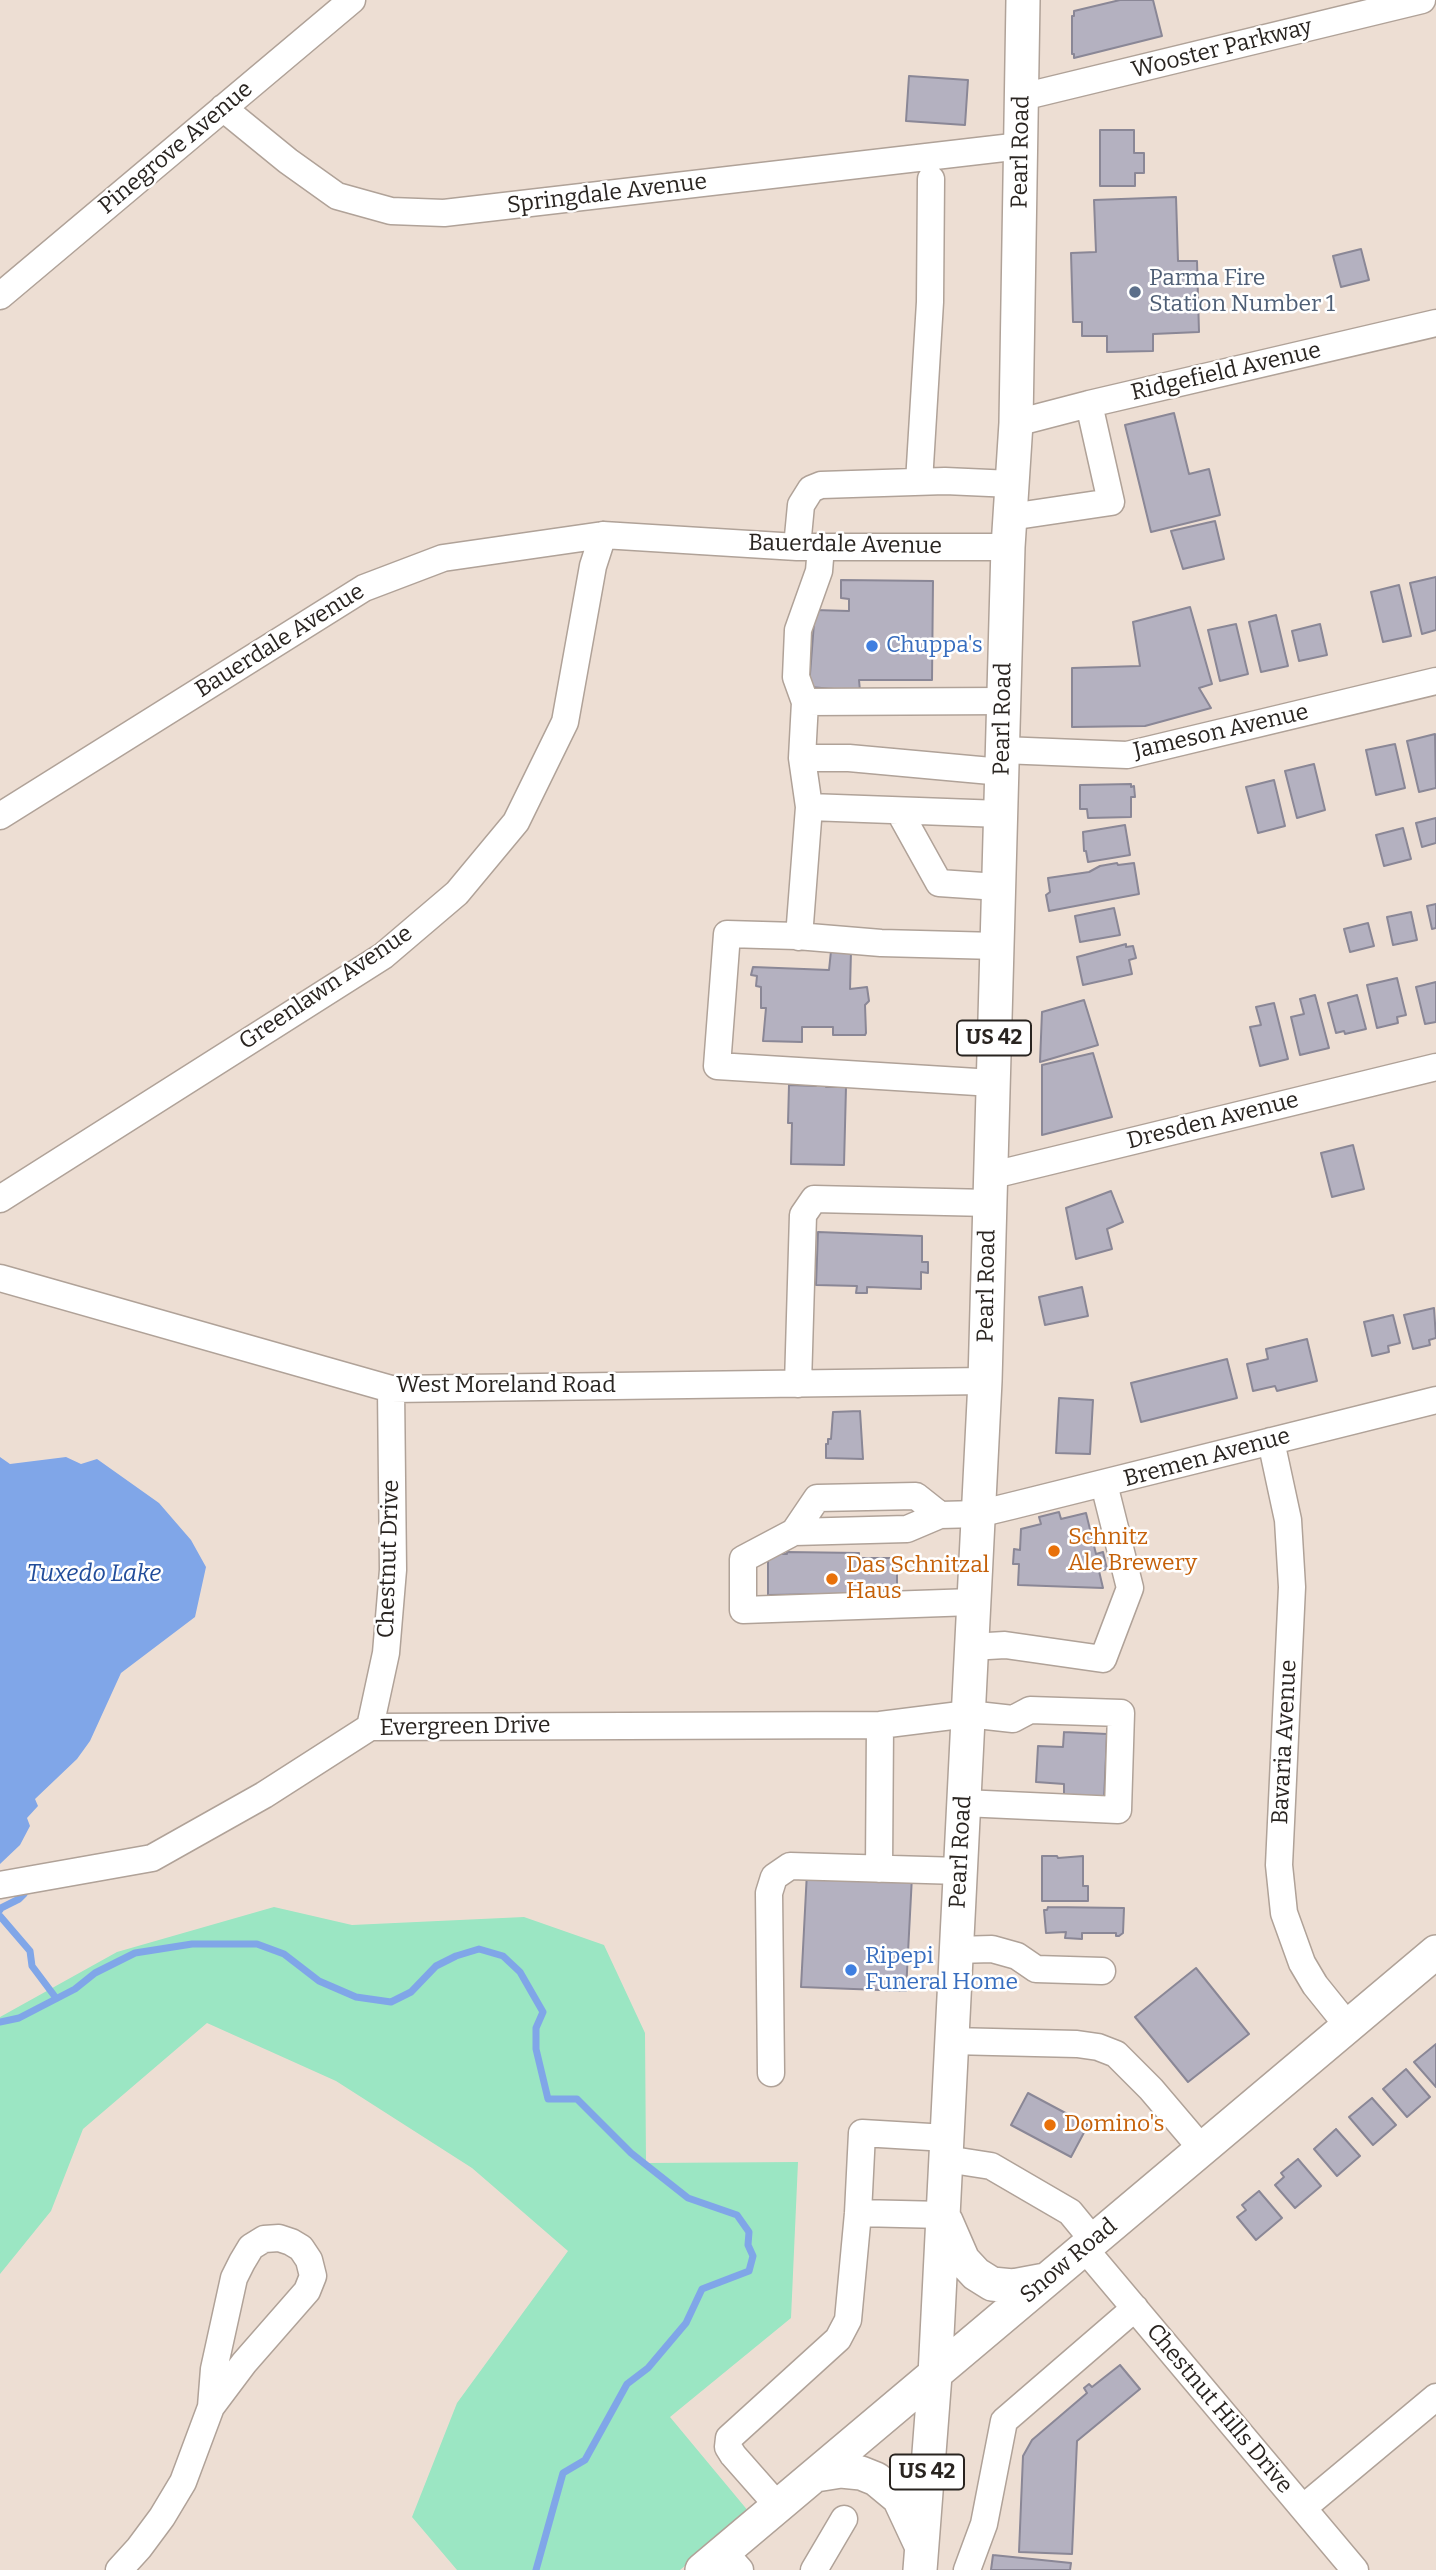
<!DOCTYPE html>
<html>
<head>
<meta charset="utf-8">
<style>
	body { margin:0 }
	canvas { display:block; background:#edded3 }
</style>
</head>
<body>
<canvas width="1436" height="2570"></canvas>
<script>
const context = document.querySelector('canvas').getContext('2d');
context.lineJoin = 'round';
function fillPath(path, color) { context.fillStyle = color; context.fill(path, 'evenodd'); }
const toPath = rows => new Path2D(rows.map(r => 'M' + r).join(''));
function strokePath(path, color, width, dash) { context.strokeStyle = color; context.lineWidth = width; context.lineCap = dash ? 'butt' : 'round'; context.setLineDash(dash || []); context.stroke(path); }
function label(font, color, halo, rows, align = 'center') {
  context.font = font + ' Bitter,serif'; context.lineWidth = 5; context.setLineDash([]); context.textBaseline = 'middle'; context.strokeStyle = halo; context.fillStyle = color; for (const [text, x, y, turn = 0] of rows) {
    context.save(); context.translate(x, y); context.rotate((+turn || 0) * Math.PI / 180); context.textAlign = isNaN(turn) ? turn : align; if (halo) context.strokeText(text, 0, 0); context.fillText(text, 0, 0); context.restore();
  }
}
fillPath(toPath([
	[274,1907,352,1925,524,1917,604,1945,645,2033,646,2163,798,2162,791,2318,670,2417,749,2512,680,2570,457,2570,412,2517,457,2403,568,2251,472,2168,336,2081,207,2023,83,2129,51,2211,0,2274,0,2017,117,1952]
]), '#9be6c3');
fillPath(toPath([
	[0,1457,10,1464,66,1457,81,1464,97,1459,159,1503,191,1540,206,1567,195,1617,121,1673,90,1741,77,1759,35,1799,38,1806,27,1818,30,1826,20,1845,0,1864]
]), '#80a6e8');
strokePath(toPath([
	[0,1910,1,1908,19,1899,24,1894],
	[0,1916,30,1951,32,1966,56,1998],
	[0,2022,19,2018,75,1989,95,1973,135,1953,192,1944,257,1944,284,1954,319,1981,356,1997,391,2002,411,1992,436,1966,456,1956,479,1949,503,1956,520,1972,543,2012,536,2028,536,2049,548,2099,577,2099,631,2153,688,2198,737,2215,749,2232,748,2245,753,2256,749,2271,702,2289,686,2323,648,2368,627,2384,585,2460,563,2473,536,2570]
]), '#80a6e8', 7);
const building = toPath([
	[1120,0,1153,0,1162,36,1074,58,1074,54,1072,54,1072,16,1074,16,1074,11,1120,0],
	[909,76,968,80,965,125,906,121,909,76],
	[1100,130,1134,130,1134,153,1144,153,1144,173,1135,173,1135,186,1100,186,1100,130],
	[1176,197,1178,261,1197,261,1199,332,1153,334,1153,351,1107,352,1107,336,1082,336,1082,322,1073,322,1071,253,1096,252,1094,200,1176,197],
	[1361,249,1369,280,1341,287,1333,256,1361,249],
	[1174,413,1189,474,1209,469,1220,515,1151,532,1125,425,1174,413],
	[1215,521,1224,559,1183,569,1171,531,1215,521],
	[1436,577,1436,630,1422,634,1410,583,1436,577],
	[841,580,933,581,932,680,859,680,860,691,809,687,815,610,849,611,849,599,841,598,841,580],
	[1399,585,1411,636,1383,642,1371,592,1399,585],
	[1190,607,1212,684,1199,688,1211,708,1145,726,1072,727,1072,668,1140,666,1133,622,1190,607],
	[1276,615,1288,666,1261,672,1249,622,1276,615],
	[1236,624,1248,674,1220,681,1208,630,1236,624],
	[1320,624,1327,655,1299,661,1292,631,1320,624],
	[1435,734,1436,788,1419,792,1407,741,1435,734],
	[1395,744,1405,788,1376,795,1366,750,1395,744],
	[1314,764,1325,810,1297,818,1285,771,1314,764],
	[1274,780,1285,826,1258,833,1246,787,1274,780],
	[1131,784,1131,787,1134,786,1135,797,1131,797,1131,817,1088,818,1087,809,1080,809,1080,785,1131,784],
	[1436,818,1436,843,1422,847,1416,823,1436,818],
	[1125,825,1130,855,1088,862,1086,851,1084,851,1083,832,1125,825],
	[1403,828,1411,859,1384,866,1376,835,1403,828],
	[1117,863,1118,865,1134,863,1139,894,1049,911,1046,895,1050,892,1048,878,1089,872,1100,866,1117,863],
	[1436,904,1436,928,1432,929,1427,906,1436,904],
	[1114,908,1120,935,1080,942,1075,916,1114,908],
	[1411,912,1417,940,1393,945,1387,917,1411,912],
	[1368,923,1374,946,1350,952,1344,929,1368,923],
	[1126,944,1126,947,1133,946,1136,958,1129,960,1132,974,1083,985,1077,957,1126,944],
	[831,951,851,951,850,989,867,987,869,1001,865,1005,866,1033,865,1035,833,1035,833,1027,802,1027,802,1042,763,1041,766,1008,761,1008,761,987,756,986,757,976,751,975,753,967,829,970,831,951],
	[1397,978,1406,1015,1397,1017,1398,1023,1377,1028,1367,985,1397,978],
	[1436,982,1436,1022,1425,1024,1416,987,1436,982],
	[1315,995,1329,1048,1300,1055,1291,1017,1304,1014,1300,999,1315,995],
	[1357,995,1366,1029,1345,1034,1344,1031,1336,1033,1328,1003,1357,995],
	[1084,1000,1098,1045,1040,1062,1042,1012,1084,1000],
	[1274,1003,1288,1059,1260,1066,1250,1027,1261,1025,1256,1007,1274,1003],
	[1093,1053,1112,1117,1042,1135,1042,1065,1093,1053],
	[816,1081,826,1081,826,1087,846,1087,844,1165,791,1164,792,1123,788,1123,789,1085,816,1086,816,1081],
	[1353,1145,1364,1189,1332,1197,1321,1153,1353,1145],
	[1111,1191,1123,1222,1107,1229,1112,1249,1076,1259,1066,1208,1111,1191],
	[818,1232,922,1236,922,1262,928,1262,928,1273,921,1272,921,1289,867,1287,867,1293,856,1293,857,1286,816,1285,818,1232],
	[1082,1287,1088,1316,1045,1325,1039,1297,1082,1287],
	[1434,1308,1436,1338,1429,1340,1430,1345,1413,1349,1404,1315,1434,1308],
	[1393,1315,1400,1343,1388,1346,1389,1352,1372,1356,1364,1322,1393,1315],
	[1307,1339,1317,1381,1277,1391,1275,1386,1253,1391,1247,1364,1268,1359,1266,1349,1307,1339],
	[1227,1359,1237,1398,1141,1422,1131,1383,1227,1359],
	[1059,1398,1093,1400,1090,1454,1056,1453,1059,1398],
	[860,1411,863,1459,826,1458,826,1444,828,1444,828,1439,831,1439,833,1412,860,1411],
	[1059,1512,1061,1519,1086,1513,1096,1554,1103,1552,1107,1569,1099,1571,1103,1588,1018,1585,1019,1564,1013,1564,1014,1549,1020,1550,1021,1529,1041,1524,1039,1517,1059,1512],
	[787,1552,859,1553,859,1558,894,1558,894,1565,897,1565,897,1593,768,1595,768,1554,787,1554,787,1552],
	[1064,1732,1107,1734,1104,1800,1064,1799,1064,1784,1036,1782,1038,1746,1063,1747,1064,1732],
	[1042,1856,1057,1856,1058,1858,1083,1856,1083,1886,1088,1886,1088,1901,1042,1901,1042,1856],
	[807,1872,912,1876,906,1991,801,1987,807,1872],
	[1048,1907,1124,1908,1123,1933,1119,1936,1116,1936,1116,1933,1082,1933,1082,1939,1065,1938,1066,1932,1046,1933,1044,1910,1047,1910,1048,1907],
	[1196,1968,1249,2034,1188,2082,1135,2017,1196,1968],
	[1436,2044,1436,2087,1414,2062,1436,2044],
	[1406,2069,1430,2097,1407,2117,1383,2089,1406,2069],
	[1028,2093,1088,2125,1071,2157,1011,2125,1028,2093],
	[1372,2098,1396,2125,1373,2145,1349,2117,1372,2098],
	[1336,2129,1360,2156,1337,2176,1314,2149,1336,2129],
	[1298,2159,1321,2186,1295,2208,1275,2185,1284,2177,1281,2173,1298,2159],
	[1259,2191,1282,2218,1256,2240,1237,2217,1246,2210,1242,2205,1259,2191],
	[1120,2365,1140,2389,1077,2441,1072,2554,1019,2552,1023,2456,1032,2440,1087,2393,1084,2388,1089,2384,1092,2387,1120,2365],
	[993,2555,1071,2563,1070,2570,991,2570,993,2555]
]);
fillPath(building, '#b4b1c0');
strokePath(building, '#8a8796', 2);
const minor = toPath([
	[1022,97,1422,0],
	[223,108,288,161,337,196,391,211,444,213,1021,146],
	[0,296,352,0],
	[1016,423,1089,404,1436,323],
	[919,482,930,302,931,179],
	[1010,517,1111,502,1089,404],
	[797,547,801,505,811,489,821,485,945,481,1012,484],
	[805,702,1004,701],
	[1002,750,1127,755,1436,681],
	[802,758,849,758,1002,772],
	[809,807,1001,814],
	[899,811,939,883,998,887],
	[0,816,364,588,443,558,603,535,797,547,1008,547],
	[799,937,809,807,802,758,805,702,796,677,798,630,819,571,821,547],
	[993,1083,717,1066,727,934,797,936,881,943,997,946],
	[989,1176,1436,1067],
	[0,1199,383,956,457,893,516,822,565,722,593,566,603,535],
	[0,1278,391,1389,985,1381],
	[798,1384,803,1215,814,1199,989,1203],
	[1271,1441,1288,1520,1292,1587,1279,1865,1284,1913,1302,1963,1315,1985,1348,2026],
	[794,1532,817,1498,916,1496,940,1515],
	[973,1602,743,1610,743,1559,794,1532,907,1529,940,1515,978,1514,1011,1506,1436,1400],
	[971,1647,1005,1645,1103,1659,1130,1588,1104,1484],
	[370,1727,386,1653,393,1570,391,1389],
	[879,1869,880,1725],
	[0,1885,152,1858,264,1795,370,1727,880,1725,968,1714,1013,1719,1030,1710,1121,1713,1118,1810,963,1803],
	[956,1950,992,1949,1017,1956,1036,1969,1102,1971],
	[951,2041,1077,2044,1098,2047,1116,2054,1151,2089,1202,2149],
	[771,2073,769,1893,774,1877,790,1866,960,1871],
	[946,2159,991,2166,1070,2212,1093,2240],
	[858,2213,943,2215],
	[1084,2248,1355,2570],
	[778,2506,733,2455,728,2447,729,2438,838,2339,848,2320,858,2213,862,2133,947,2138],
	[1303,2508,1436,2397],
	[724,2552,740,2570],
	[119,2570,139,2548,162,2517,183,2482,211,2407,214,2369,234,2278,242,2262,251,2247,264,2239,279,2238,291,2242,301,2248,309,2260,313,2276,307,2291,244,2363,211,2407],
	[814,2570,844,2519],
	[967,2570,984,2524,1004,2421,1135,2308]
]);
const major = toPath([
	[946,2221,963,2260,976,2274,992,2284,1013,2286,1045,2280],
	[816,2475,841,2471,861,2473,876,2479,899,2498,920,2543],
	[702,2570,1436,1952],
	[920,2570,935,2375,985,1381,1008,547,1016,423,1023,0]
]);
strokePath(minor, '#b0a298', 29);
strokePath(major, '#b0a298', 36);
strokePath(minor, '#fff', 26);
strokePath(major, '#fff', 33);
for (const [x, y, r, color] of [
	[1135,292,7,"#5c6f8a"],
	[872,646,7,"#3f7fe0"],
	[1054,1551,7,"#e8710a"],
	[832,1579,7,"#e8710a"],
	[851,1970,7,"#3f7fe0"],
	[1050,2125,7,"#e8710a"]
]) { const dot = new Path2D(); dot.arc(x, y, r, 0, 2 * Math.PI); context.fillStyle = color; context.fill(dot); strokePath(dot, '#fff', 2.5); }
for (const [x, y, w] of [
	[994,1038,74],
	[927,2472,74]
]) { const box = new Path2D(); box.roundRect(x - w / 2, y - 17.5, w, 35, 5); context.fillStyle = '#fff'; context.fill(box); strokePath(box, '#292420', 2); }
label('bold 21px', '#292420', null, [
	["US 42",994,1038],
	["US 42",927,2472]
]);
label('23px', '#292420', '#fff', [
	["Wooster Parkway",1222,49,-14],
	["Pinegrove Avenue",176,148,-40],
	["Pearl Road",1021,152,-89],
	["Springdale Avenue",607,194,-7],
	["Ridgefield Avenue",1226,372,-13],
	["Bauerdale Avenue",845,545,1],
	["Bauerdale Avenue",280,641,-32],
	["Pearl Road",1003,719,-89],
	["Jameson Avenue",1221,732,-13],
	["Greenlawn Avenue",326,988,-34],
	["Dresden Avenue",1213,1121,-14],
	["Pearl Road",987,1286,-89],
	["West Moreland Road",506,1386],
	["Bremen Avenue",1207,1458,-15],
	["Chestnut Drive",389,1559,-88],
	["Evergreen Drive",465,1727,-1],
	["Bavaria Avenue",1285,1742,-87],
	["Pearl Road",961,1852,-87],
	["Snow Road",1069,2261,-40],
	["Chestnut Hills Drive",1219,2409,50]
]);
label('23px', '#4e5e75', '#fff', [
	["Parma Fire",1149,279],
	["Station Number 1",1149,305]
], 'left');
label('23px', '#366cbe', '#fff', [
	["Chuppa's",886,646],
	["Ripepi",865,1957],
	["Funeral Home",865,1983]
], 'left');
label('23px', '#c56008', '#fff', [
	["Schnitz",1068,1538],
	["Ale Brewery",1068,1564],
	["Das Schnitzal",846,1566],
	["Haus",846,1592],
	["Domino's",1064,2125]
], 'left');
label('italic 24px', '#224d9a', '#fff', [
	["Tuxedo Lake",94,1574]
]);
</script>
</body>
</html>
